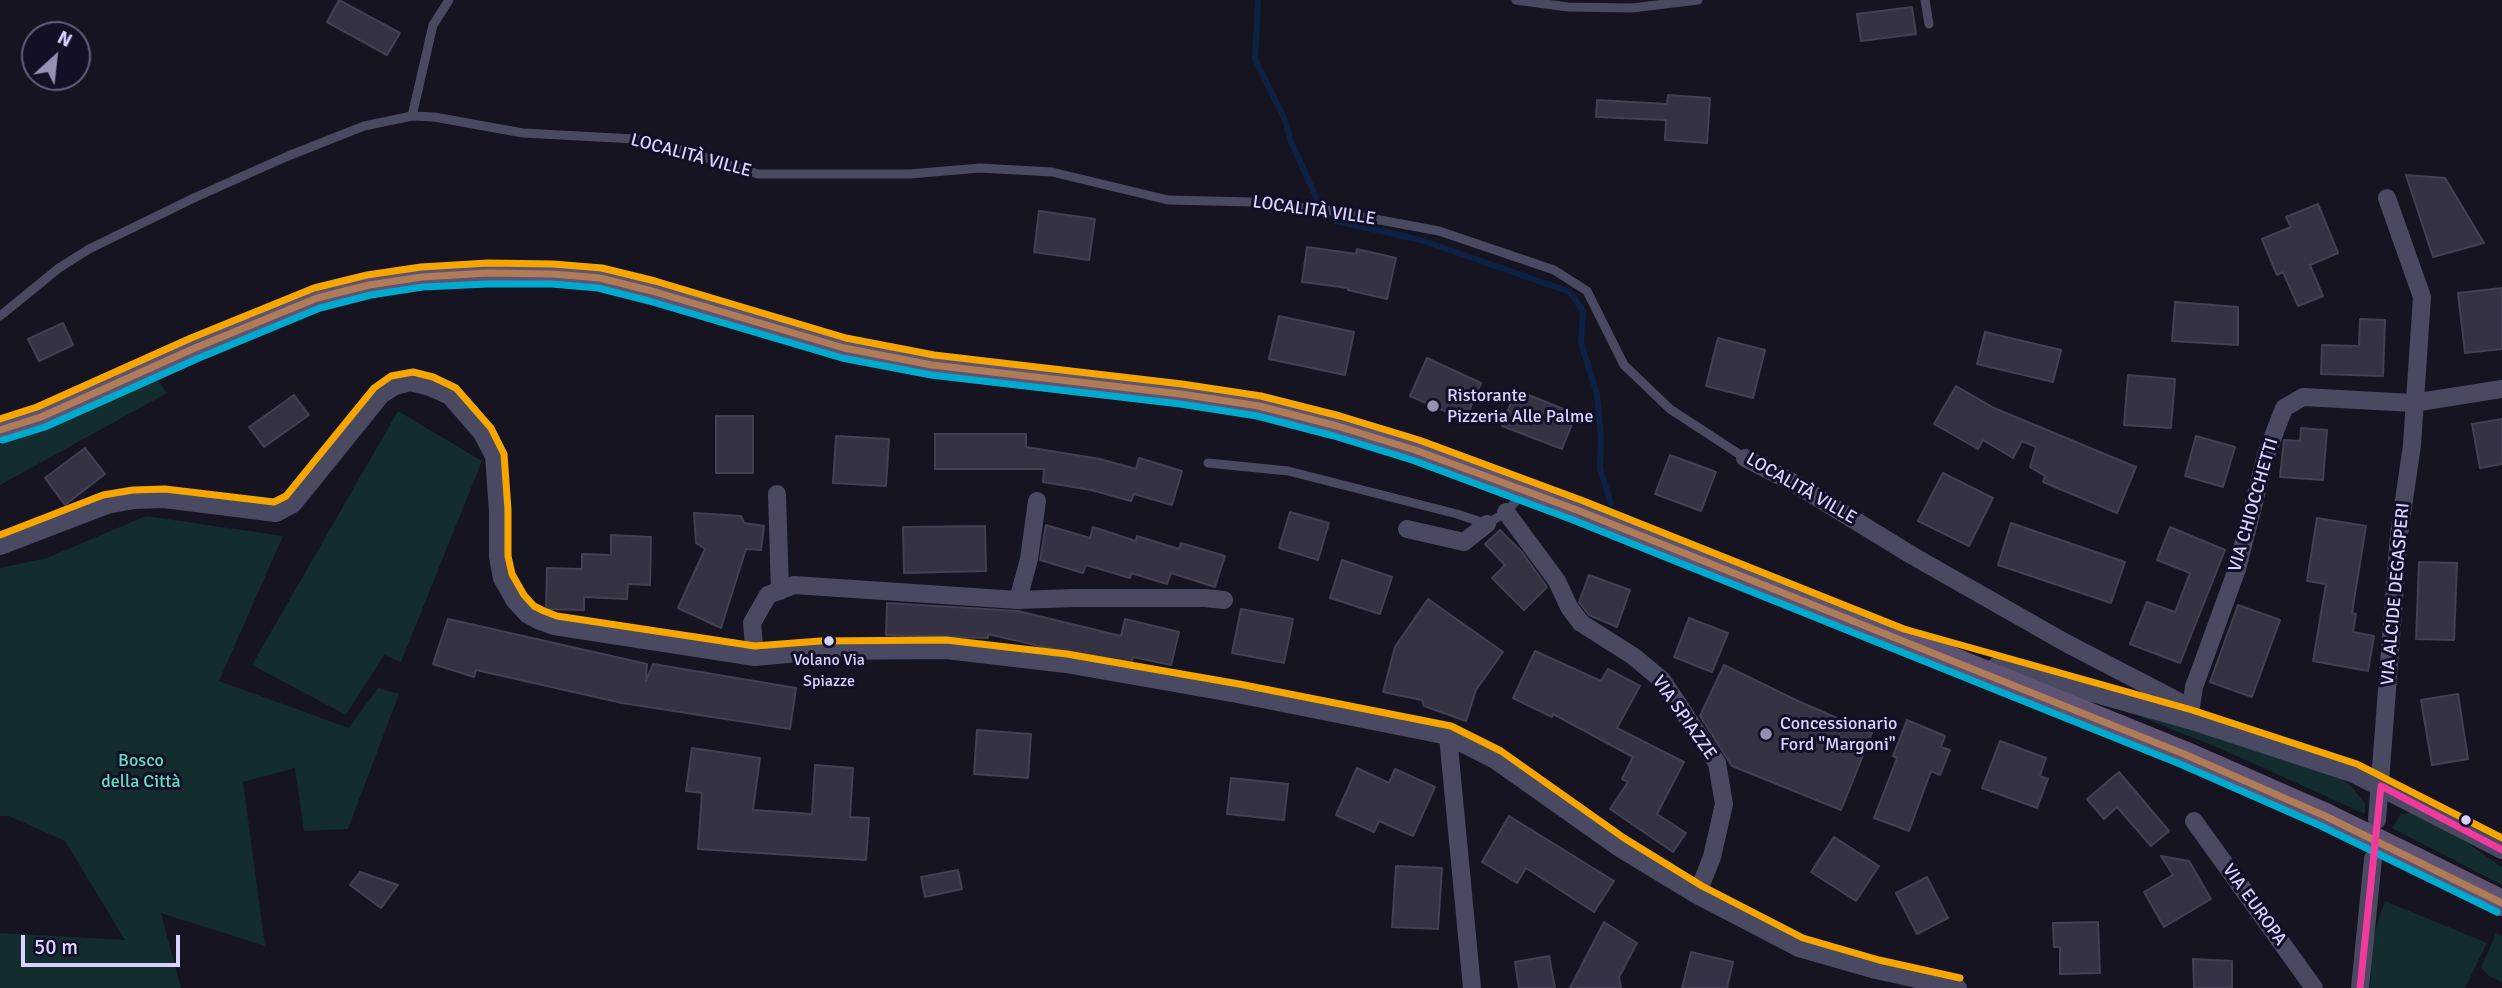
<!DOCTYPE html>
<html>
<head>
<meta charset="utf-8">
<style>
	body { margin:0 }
	#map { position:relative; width:2502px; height:988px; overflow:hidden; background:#161421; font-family:Signika,sans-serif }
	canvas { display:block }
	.north { position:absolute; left:21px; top:21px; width:70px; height:70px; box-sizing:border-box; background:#130f26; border:2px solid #625e7d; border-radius:50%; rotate:27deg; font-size:19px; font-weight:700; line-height:28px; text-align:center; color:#d9d4ff }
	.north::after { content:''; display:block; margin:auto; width:24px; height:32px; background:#9591b1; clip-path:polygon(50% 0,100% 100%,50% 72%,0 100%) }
	.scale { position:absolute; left:21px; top:935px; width:159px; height:32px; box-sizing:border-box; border:4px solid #d9d4ff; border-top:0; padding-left:9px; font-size:21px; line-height:24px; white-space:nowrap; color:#d9d4ff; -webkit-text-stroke:5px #130f26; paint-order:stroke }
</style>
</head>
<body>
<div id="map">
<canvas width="2502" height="988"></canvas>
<div class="north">N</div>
<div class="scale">50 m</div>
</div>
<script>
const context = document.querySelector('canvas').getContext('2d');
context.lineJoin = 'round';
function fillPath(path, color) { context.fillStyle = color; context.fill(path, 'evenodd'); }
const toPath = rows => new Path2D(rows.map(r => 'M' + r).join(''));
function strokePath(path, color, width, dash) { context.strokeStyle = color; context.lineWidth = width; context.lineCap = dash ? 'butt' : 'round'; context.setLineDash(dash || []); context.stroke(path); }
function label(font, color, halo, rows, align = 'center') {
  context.font = font + ' Signika,sans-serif'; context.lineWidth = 6; context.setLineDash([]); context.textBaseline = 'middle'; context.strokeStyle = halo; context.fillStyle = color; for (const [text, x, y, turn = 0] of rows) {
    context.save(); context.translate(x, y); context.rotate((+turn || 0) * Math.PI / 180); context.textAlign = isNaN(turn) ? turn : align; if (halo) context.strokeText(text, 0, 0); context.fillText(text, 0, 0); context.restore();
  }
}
fillPath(toPath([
	[157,379,167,393,0,485,0,443,105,403],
	[398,411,482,461,401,662,384,655,346,715,252,665],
	[146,516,283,536,219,681,349,728,378,688,399,694,348,829,304,831,295,768,243,782,265,946,161,913,181,988,0,988,0,933,125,940,65,841,9,816,0,816,0,568,47,558],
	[2098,700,2340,778,2354,789,2365,804,2365,814,2219,748],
	[2412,813,2453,833,2502,867,2502,885,2392,828,2401,814],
	[2385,901,2487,943,2465,988,2370,988,2373,936],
	[2496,933,2502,936,2502,982,2489,976,2481,968]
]), '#132c2d');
strokePath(toPath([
	[1258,0,1255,59,1285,120,1291,142,1318,201],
	[1336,221,1421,240,1570,292,1583,311,1581,343,1597,394,1601,437,1600,468,1611,504]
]), '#0d2144', 6);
const building = toPath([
	[339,0,400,33,387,55,327,22,339,0],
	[1912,7,1916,34,1861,41,1857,14,1912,7],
	[1668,95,1710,98,1707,143,1665,140,1666,120,1596,117,1597,100,1667,104,1668,95],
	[2406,175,2445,178,2484,243,2433,257,2406,175],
	[2318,204,2338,253,2310,265,2323,296,2298,306,2283,272,2277,275,2262,239,2291,227,2286,217,2318,204],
	[1039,211,1095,219,1089,260,1034,252,1039,211],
	[1307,247,1356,254,1357,249,1396,258,1387,299,1348,290,1348,288,1302,282,1307,247],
	[2502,288,2502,349,2465,353,2458,293,2502,288],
	[2175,302,2238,307,2238,345,2172,341,2175,302],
	[1279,316,1354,332,1345,375,1269,359,1279,316],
	[2360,319,2385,320,2383,376,2321,374,2322,345,2359,346,2360,319],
	[63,323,73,345,39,361,28,339,63,323],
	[1985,332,2061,350,2053,382,1977,364,1985,332],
	[1718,338,1765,350,1753,398,1706,386,1718,338],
	[1427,358,1481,383,1465,420,1410,396,1427,358],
	[2128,375,2175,379,2171,428,2124,425,2128,375],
	[1956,386,1994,408,2136,467,2117,513,2043,482,2045,476,2030,467,2036,447,2022,441,2013,458,1983,440,1978,449,1934,424,1956,386],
	[1516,390,1576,414,1562,449,1502,426,1516,390],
	[294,395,309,415,264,447,249,427,294,395],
	[716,416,753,416,753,473,716,473,716,416],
	[2502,419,2502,464,2480,468,2472,424,2502,419],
	[2301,428,2327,430,2323,480,2280,477,2284,440,2300,441,2301,428],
	[935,434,1026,434,1026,447,1100,459,1136,469,1139,458,1182,471,1172,505,1134,494,1131,501,1091,490,1043,482,1044,469,935,469,935,434],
	[836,436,889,439,886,486,833,483,836,436],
	[2196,436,2235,447,2223,487,2185,476,2196,436],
	[85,448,105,474,65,505,45,478,85,448],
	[1670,455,1716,472,1701,511,1655,494,1670,455],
	[1943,473,1993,498,1969,546,1918,521,1943,473],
	[1290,512,1329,523,1318,560,1279,548,1290,512],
	[694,513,741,516,744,523,764,526,761,550,746,549,721,628,678,608,705,549,696,543,694,513],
	[2317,518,2366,526,2352,613,2356,614,2353,632,2374,636,2368,671,2313,661,2326,584,2307,581,2317,518],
	[2011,523,2125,562,2111,603,1998,565,2011,523],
	[1046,525,1090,538,1093,527,1136,541,1137,536,1179,549,1181,543,1225,556,1215,587,1171,573,1167,584,1131,573,1130,578,1086,565,1083,573,1040,560,1046,525],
	[985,526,986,571,904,573,903,527,985,526],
	[2170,527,2225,550,2180,663,2130,644,2147,602,2175,612,2190,573,2157,560,2170,527],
	[1500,530,1522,552,1547,587,1524,610,1492,578,1505,565,1485,544,1500,530],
	[611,535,651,537,650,585,628,584,627,599,584,597,584,610,546,609,547,568,582,569,582,554,611,555,611,535],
	[1342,560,1392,577,1380,614,1330,598,1342,560],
	[2419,562,2457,563,2454,640,2416,639,2419,562],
	[1589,575,1630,590,1617,627,1589,615,1579,602,1589,575],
	[1428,599,1503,652,1476,690,1466,721,1424,706,1422,700,1383,692,1395,647,1428,599],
	[887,603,1018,611,1121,636,1125,619,1179,632,1171,665,1133,657,1131,664,1069,653,988,634,988,638,886,635,887,603],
	[2238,605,2280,620,2252,697,2210,682,2238,605],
	[1241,609,1293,619,1284,663,1232,653,1241,609],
	[1689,618,1728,633,1712,672,1674,657,1689,618],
	[448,619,647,664,646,681,653,664,796,688,790,729,622,703,476,670,474,677,433,664,448,619],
	[1535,651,1601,681,1608,669,1640,686,1617,728,1684,762,1657,814,1686,833,1673,852,1610,809,1628,782,1622,779,1633,757,1553,714,1552,717,1513,698,1535,651],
	[1724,665,1800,702,1872,733,1841,810,1732,766,1700,716,1724,665],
	[2458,694,2468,759,2432,765,2421,700,2458,694],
	[1907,720,1945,736,1941,747,1950,750,1940,775,1931,771,1909,831,1874,818,1897,758,1893,756,1907,720],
	[977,730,1031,734,1028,778,974,774,977,730],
	[2000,741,2046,758,2040,776,2048,779,2037,808,1982,788,2000,741],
	[692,748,760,758,753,810,812,814,815,765,853,768,850,817,869,818,866,860,698,849,702,793,686,791,692,748],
	[1357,768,1389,783,1395,769,1435,787,1413,836,1379,821,1374,832,1336,815,1357,768],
	[2119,772,2169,831,2151,846,2117,807,2104,819,2087,799,2119,772],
	[1231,778,1288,784,1284,820,1227,814,1231,778],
	[1509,816,1614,881,1594,912,1526,868,1517,883,1482,862,1509,816],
	[1834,837,1879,866,1856,901,1811,872,1834,837],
	[2161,856,2189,861,2211,899,2164,927,2144,892,2173,875,2161,856],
	[1396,866,1442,868,1438,929,1392,927,1396,866],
	[958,870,962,889,925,897,921,877,958,870],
	[360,872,398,885,381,908,350,885,360,872],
	[1927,877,1948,918,1917,934,1896,893,1927,877],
	[1604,922,1637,943,1619,977,1621,988,1570,988,1604,922],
	[2098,922,2100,973,2060,974,2060,947,2054,947,2053,923,2098,922],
	[1691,952,1733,962,1727,988,1682,988,1691,952],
	[1549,956,1555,988,1519,988,1515,962,1549,956],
	[2193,959,2232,961,2232,988,2194,988,2193,959]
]);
fillPath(building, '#343243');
strokePath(building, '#433f54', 2);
strokePath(toPath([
	[449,0,433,25,412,116,434,117,523,133,635,139,674,148,758,174,910,174,980,168,1052,172,1168,200,1252,202,1326,210,1439,231,1554,270,1587,291,1624,365,1670,409,1745,458],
	[1516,0,1568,7,1632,8,1698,0],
	[1925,0,1929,24],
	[0,316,59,268,89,249,196,197,288,156,364,126,412,116],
	[1208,463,1288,471,1457,514,1487,524,1506,512,1522,495]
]), '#4a4962', 9);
strokePath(toPath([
	[1745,458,1792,482,1913,556,2066,643,2191,708],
	[777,494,780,591],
	[1506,512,1557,581,1569,607,1581,623,1633,656,1662,680,1717,763,1724,804,1712,857,1697,895],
	[1407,529,1464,542,1487,524],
	[0,546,107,505,134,500,164,499,276,513,293,504,381,395,395,386,410,382,430,387,450,396,482,433,494,456,498,511,498,557,502,578,515,601,527,614,540,621,554,626,755,657,820,651,946,650,1066,664,1237,694,1448,736,1495,760,1618,847,1697,895,1799,948,1876,970,1958,988],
	[1018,600,1029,559,1037,501],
	[755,657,752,623,768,595,794,585,1018,600,1074,598,1205,598,1224,600],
	[1996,666,2189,720,2354,774,2502,850],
	[2189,720,2194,687,2237,569,2266,455,2284,408,2303,397,2413,403,2502,389],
	[1448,736,1472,988],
	[2377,820,2399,534,2412,445,2422,297,2387,198],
	[2194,821,2314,988],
	[2360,988,2373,859]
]), '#4a4962', 18);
strokePath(toPath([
	[0,430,41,417,195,348,317,298,369,285,422,277,488,273,553,274,600,278,652,291,844,348,932,365,1181,394,1259,406,1337,426,1415,450,1577,510,1901,639,2184,754,2325,816],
	[2413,859,2502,903]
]), '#5e5373', 26);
strokePath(toPath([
	[2325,816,2413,859]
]), '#5e5373', 26);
strokePath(toPath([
	[0,430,41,417,195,348,317,298,369,285,422,277,488,273,553,274,600,278,652,291,844,348,932,365,1181,394,1259,406,1337,426,1415,450,1577,510,2184,754,2325,816,2502,903]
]), '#b07c57', 7);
strokePath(toPath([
	[3,440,45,427,199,358,320,308,371,295,423,287,488,284,552,284,598,288,649,301,842,358,931,375,1180,404,1257,416,1334,436,1412,460,1573,520,2180,764,2321,826,2497,912]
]), '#00a9ce', 7);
strokePath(toPath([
	[0,419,37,407,191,338,314,288,367,275,421,267,488,263,553,264,602,268,655,281,846,338,934,355,1182,384,1261,396,1340,416,1419,440,1581,500,1904,629,2192,710,2357,764,2502,838],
	[0,535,103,495,133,490,165,489,274,502,286,496,374,388,391,376,413,372,433,377,456,388,491,428,504,454,508,510,508,556,512,574,524,595,534,606,544,611,557,616,755,646,820,641,946,640,1067,654,1239,684,1451,726,1501,751,1624,838,1702,886,1803,938,1879,960,1960,978]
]), '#f7a600', 7);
strokePath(toPath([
	[2360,988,2381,786,2502,850]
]), '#f13a9d', 7);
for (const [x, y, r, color] of [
	[1433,406,7,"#9591b1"],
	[829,641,6,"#d9d4ff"],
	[1766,734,7,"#9591b1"],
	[2466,820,6,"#d9d4ff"]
]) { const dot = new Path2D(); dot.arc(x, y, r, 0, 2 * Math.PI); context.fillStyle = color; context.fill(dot); strokePath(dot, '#130f26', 2.5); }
label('16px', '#d9d4ff', '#130f26', [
	["Volano Via",829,661],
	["Spiazze",829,682]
]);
label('18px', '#d9d4ff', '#130f26', [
	["LOCALITÀ VILLE",691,156,15],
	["LOCALITÀ VILLE",1314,211,8],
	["LOCALITÀ VILLE",1801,489,30],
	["VIA CHIOCCHETTI",2254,505,-74],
	["VIA ALCIDE DEGASPERI",2396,594,-85],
	["VIA SPIAZZE",1684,718,55],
	["VIA EUROPA",2254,905,54]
]);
label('18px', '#d9d4ff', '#130f26', [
	["Ristorante",1447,396],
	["Pizzeria Alle Palme",1447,417],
	["Concessionario",1780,724],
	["Ford \"Margoni\"",1780,745]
], 'left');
label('18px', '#5fe0c0', '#130f26', [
	["Bosco",141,761],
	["della Città",141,782]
]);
</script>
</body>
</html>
